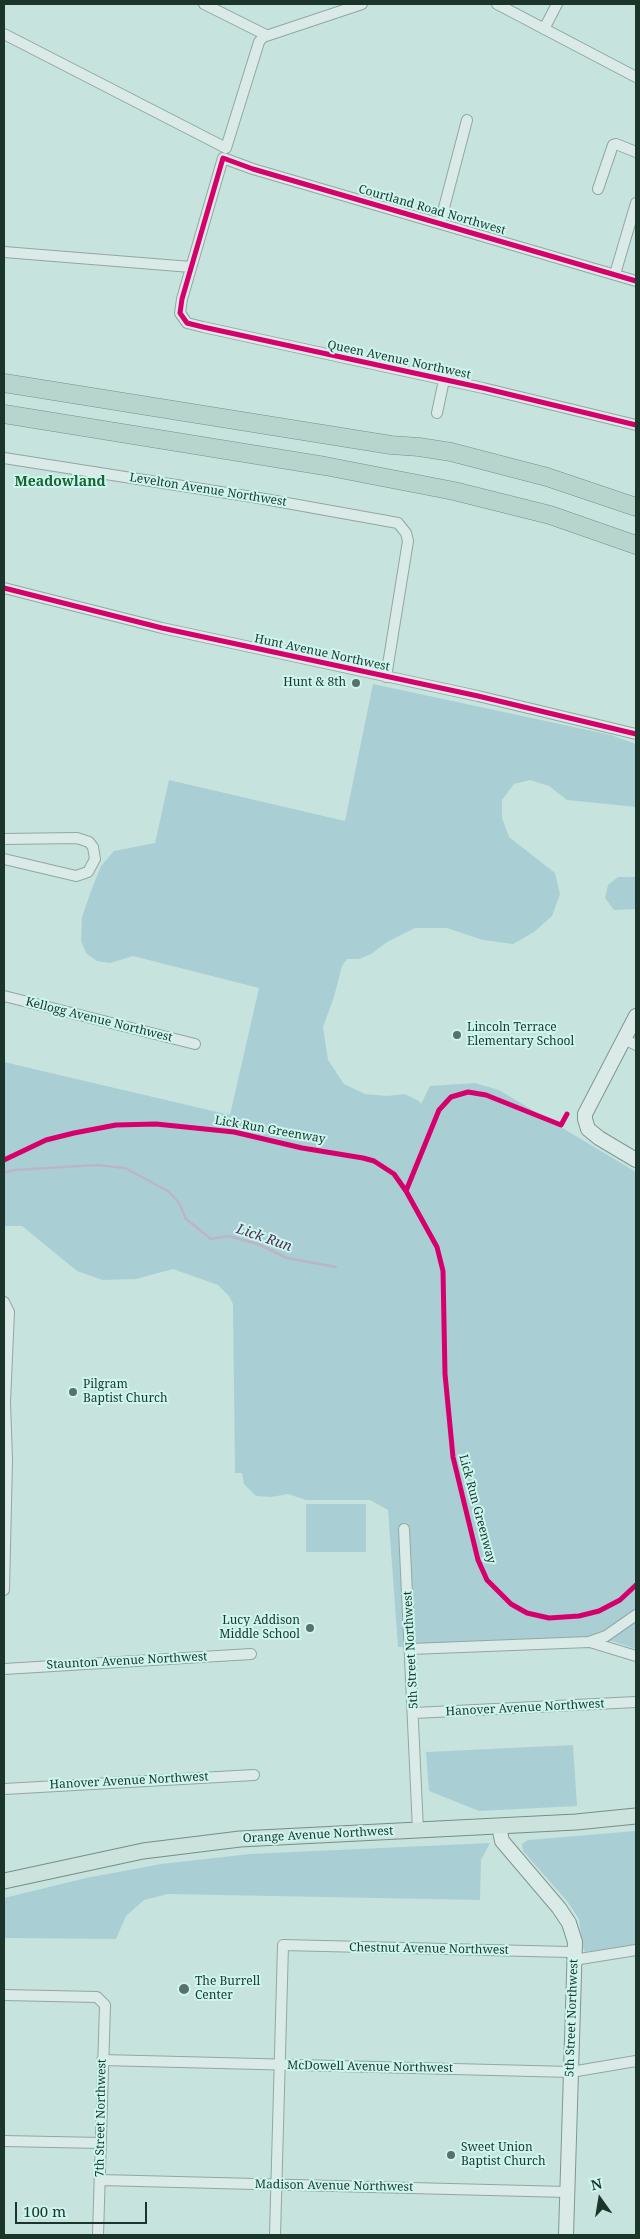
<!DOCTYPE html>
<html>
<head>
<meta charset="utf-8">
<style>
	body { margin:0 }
	#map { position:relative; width:640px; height:2239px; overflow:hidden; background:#c7e3dd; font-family:"Noto Serif",serif }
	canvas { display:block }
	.frame { position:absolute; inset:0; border:5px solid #1b352a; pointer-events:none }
	.north { position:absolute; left:575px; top:2174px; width:50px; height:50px; -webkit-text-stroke:4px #ccf6ee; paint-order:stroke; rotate:347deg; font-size:14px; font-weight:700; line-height:20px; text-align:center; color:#1b352a }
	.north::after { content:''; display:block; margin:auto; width:18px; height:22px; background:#1b352a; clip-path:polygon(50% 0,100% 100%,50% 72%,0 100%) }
	.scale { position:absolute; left:15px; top:2202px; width:132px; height:22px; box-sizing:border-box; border:2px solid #1b352a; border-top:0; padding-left:6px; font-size:15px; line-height:18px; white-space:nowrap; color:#1b352a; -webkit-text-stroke:4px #ccf6ee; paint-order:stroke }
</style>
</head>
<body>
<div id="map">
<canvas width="640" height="2239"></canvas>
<div class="frame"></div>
<div class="north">N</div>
<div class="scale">100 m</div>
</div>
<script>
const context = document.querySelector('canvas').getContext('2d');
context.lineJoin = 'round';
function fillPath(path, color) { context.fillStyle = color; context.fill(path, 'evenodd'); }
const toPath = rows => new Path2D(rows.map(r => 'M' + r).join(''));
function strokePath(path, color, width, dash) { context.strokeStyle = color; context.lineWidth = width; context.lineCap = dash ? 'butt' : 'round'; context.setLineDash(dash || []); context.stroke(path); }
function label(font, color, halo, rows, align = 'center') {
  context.font = font + ' "Noto Serif",serif'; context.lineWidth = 4; context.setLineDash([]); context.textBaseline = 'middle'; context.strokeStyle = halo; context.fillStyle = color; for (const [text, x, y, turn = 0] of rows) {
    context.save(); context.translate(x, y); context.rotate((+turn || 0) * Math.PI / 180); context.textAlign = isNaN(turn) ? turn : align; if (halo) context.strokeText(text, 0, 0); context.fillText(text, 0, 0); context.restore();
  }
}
fillPath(toPath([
	[373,684,611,735,636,744,636,807,567,800,549,786,530,780,514,784,502,800,502,818,509,837,555,873,560,894,552,916,534,932,513,944,483,940,447,928,415,928,387,942,371,954,359,959,347,959,342,966,334,997,323,1027,328,1060,344,1084,365,1094,387,1096,405,1094,419,1101,421,1104,430,1086,475,1083,499,1090,636,1172,636,1649,612,1641,398,1647,388,1510,370,1500,306,1500,288,1494,271,1497,256,1496,244,1484,242,1473,235,1473,233,1304,229,1296,218,1285,173,1269,136,1279,103,1280,77,1271,22,1226,4,1226,4,1062,230,1115,259,988,133,956,110,963,97,961,86,953,81,941,82,917,91,891,101,866,114,851,155,843,169,780,345,821],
	[618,877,636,877,636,909,614,910,605,898,608,885],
	[306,1504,366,1504,366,1552,306,1552],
	[573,1745,577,1806,479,1811,429,1791,426,1752],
	[636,1831,636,1946,585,1952,583,1948,579,1919,567,1901,523,1851,522,1844,528,1840],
	[490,1843,481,1860,480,1900,168,1894,144,1900,126,1916,116,1939,4,1938,4,1898,86,1878,161,1864,250,1854]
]), '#a9cfd4');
strokePath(toPath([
	[4,1173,14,1170,97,1165,125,1168,168,1191,179,1203,186,1219,211,1239,228,1236,258,1244,287,1258,336,1267]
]), '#bdb4c8', 2.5);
const street = toPath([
	[204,4,266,35],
	[497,4,636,77],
	[544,29,557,4],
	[4,34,226,148,259,42,263,37,362,4],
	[598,189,613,145,616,144,636,152],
	[440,223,467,120],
	[4,252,191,267],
	[615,274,636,203],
	[636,281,253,169,223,158,182,299,180,313,187,323,203,327,483,388,636,425],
	[437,413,444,380],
	[4,458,259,498,398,523,406,533,408,541,386,677],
	[4,588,162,628,478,696,636,734],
	[4,839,77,838,89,842,93,847,95,859,88,872,76,876,4,859],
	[4,996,195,1044],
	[624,1039,636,1045],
	[4,1302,9,1312,5,1402,7,1460,4,1590],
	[404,1529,418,1830],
	[590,1642,636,1656],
	[411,1649,589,1642,606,1636,636,1615],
	[4,1669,251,1654],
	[414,1713,636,1702],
	[4,1789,254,1775],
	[4,1995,97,1997,105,2005,98,2235],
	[102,2060,571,2072,636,2061],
	[4,2141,101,2143],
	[100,2180,567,2192],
	[275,2235,283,1945,569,1952,580,1959,636,1950]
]);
const secondary = toPath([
	[636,1016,585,1114,585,1119,588,1129,599,1138,636,1160],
	[499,1826,502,1841,559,1908,569,1923,575,1942,566,2235]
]);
const primary = toPath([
	[4,1881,143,1851,240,1839,576,1822,636,1816]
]);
const highway = toPath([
	[4,383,391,445,419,447,451,452,547,477,636,507],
	[4,414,325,466,454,491,550,515,636,545]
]);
strokePath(street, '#92a7a1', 12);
strokePath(secondary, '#819791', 16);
strokePath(primary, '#788d86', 17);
strokePath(highway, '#788d86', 19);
strokePath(street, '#daeae7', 10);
strokePath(secondary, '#daeae7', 14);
strokePath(primary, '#cbe2dd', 15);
strokePath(highway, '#b8d5cd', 18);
strokePath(toPath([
	[636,281,253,169,223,158,182,299,180,313,187,323,203,327,483,388,636,425],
	[4,588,162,628,478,696,636,734],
	[4,1160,46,1140,74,1133,116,1125,156,1124,234,1132,302,1148,363,1158,374,1161,394,1174,406,1191,439,1110,451,1097,468,1092,486,1095,561,1125,567,1114],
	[406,1191,437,1247,443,1271,445,1374,453,1457,478,1560,487,1580,511,1604,527,1613,549,1618,579,1616,599,1611,620,1600,636,1585]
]), '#d6006c', 5);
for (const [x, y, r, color] of [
	[356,683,5,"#577269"],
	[457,1035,5,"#577269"],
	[73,1392,5,"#577269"],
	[310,1628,5,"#577269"],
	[184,1989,6,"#577269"],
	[451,2155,5,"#577269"]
]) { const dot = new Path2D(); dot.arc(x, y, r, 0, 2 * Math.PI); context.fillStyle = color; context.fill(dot); strokePath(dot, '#ccf6ee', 2); }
label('12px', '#1b352a', '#ccf6ee', [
	["Courtland Road Northwest",432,210,16],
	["Queen Avenue Northwest",399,360,12],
	["Levelton Avenue Northwest",208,490,9],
	["Hunt Avenue Northwest",322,653,12],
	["Kellogg Avenue Northwest",99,1020,14],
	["Lick Run Greenway",270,1130,10],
	["Lick Run Greenway",477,1509,75],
	["5th Street Northwest",411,1650,-93],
	["Staunton Avenue Northwest",127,1661,-3],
	["Hanover Avenue Northwest",525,1708,-3],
	["Hanover Avenue Northwest",129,1781,-3],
	["Orange Avenue Northwest",318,1835,-3],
	["Chestnut Avenue Northwest",429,1949,1],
	["5th Street Northwest",572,2018,-88],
	["McDowell Avenue Northwest",370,2067,1],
	["7th Street Northwest",101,2118,-89],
	["Madison Avenue Northwest",334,2186,1]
]);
label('12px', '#1b352a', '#ccf6ee', [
	["Hunt & 8th",346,683,"right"],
	["Lincoln Terrace",467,1028],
	["Elementary School",467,1042],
	["Pilgram",83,1385],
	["Baptist Church",83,1399],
	["Lucy Addison",300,1621,"right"],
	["Middle School",300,1635,"right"],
	["The Burrell",195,1982],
	["Center",195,1996],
	["Sweet Union",461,2148],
	["Baptist Church",461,2162]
], 'left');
label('bold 14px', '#1a6230', '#ccf6ee', [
	["Meadowland",60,482]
]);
label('italic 14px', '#552a54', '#ccf6ee', [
	["Lick Run",264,1238,19]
]);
</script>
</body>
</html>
